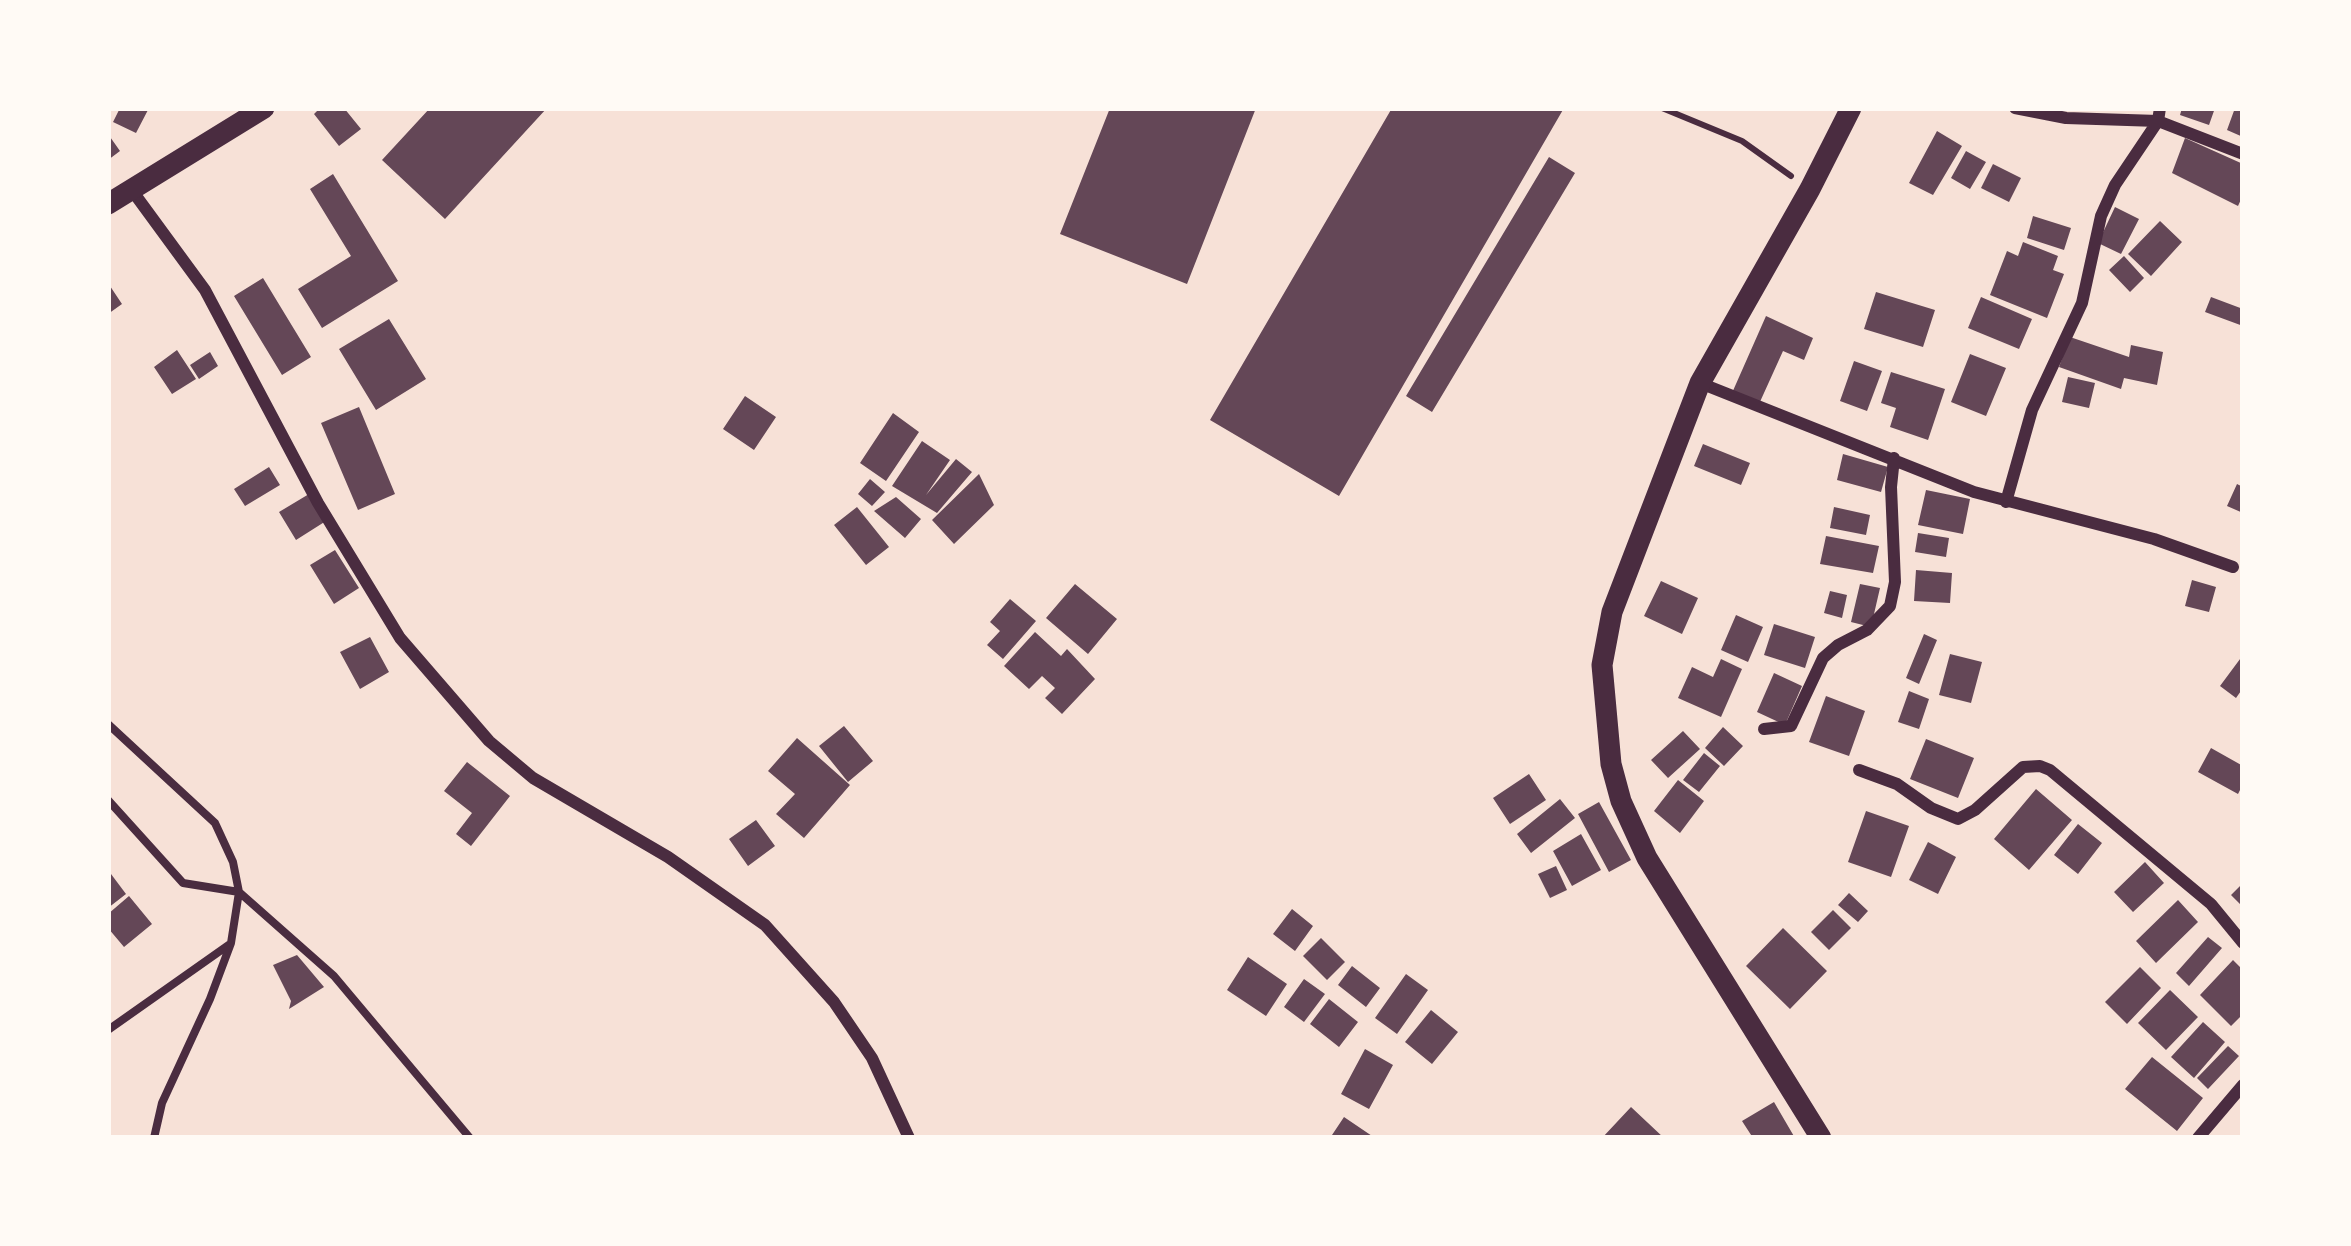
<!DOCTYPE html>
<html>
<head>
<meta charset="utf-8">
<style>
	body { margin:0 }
	#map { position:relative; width:2351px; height:1246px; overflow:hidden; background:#f7e1d7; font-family:Inter,sans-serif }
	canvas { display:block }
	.frame { position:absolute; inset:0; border:111px solid #fffaf5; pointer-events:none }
</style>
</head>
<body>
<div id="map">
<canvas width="2351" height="1246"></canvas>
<div class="frame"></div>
</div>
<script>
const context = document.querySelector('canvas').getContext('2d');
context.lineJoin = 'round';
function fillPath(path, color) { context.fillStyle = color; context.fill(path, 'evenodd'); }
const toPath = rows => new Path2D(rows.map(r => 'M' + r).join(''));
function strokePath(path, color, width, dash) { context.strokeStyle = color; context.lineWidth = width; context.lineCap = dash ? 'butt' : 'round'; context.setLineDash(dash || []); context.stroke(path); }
fillPath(toPath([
	[120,108,149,108,136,133,113,122],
	[320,108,344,108,361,129,339,146,314,114],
	[430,108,547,108,445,219,382,160],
	[1110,108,1256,108,1187,284,1060,234],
	[1392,108,1564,108,1339,496,1210,420],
	[2182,108,2215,108,2209,125,2180,115],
	[2235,108,2243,111,2243,137,2227,130],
	[1937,131,1962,146,1933,195,1909,183],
	[108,134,120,151,108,160],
	[2185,138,2243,164,2243,195,2238,206,2172,173],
	[1966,151,1986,162,1970,189,1951,178],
	[1549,157,1575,173,1432,412,1406,396],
	[1993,164,2021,178,2009,202,1981,188],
	[333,174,398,281,322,328,298,289,351,256,310,189],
	[2115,207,2139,219,2121,254,2098,243],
	[2033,216,2071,228,2064,250,2027,238],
	[2160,221,2182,242,2151,276,2128,254],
	[2023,242,2058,256,2053,270,2064,274,2047,318,1990,295,2007,251,2018,256],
	[2124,256,2144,278,2130,292,2109,270],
	[263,278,311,357,282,375,234,296],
	[108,283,122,304,108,314],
	[1876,292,1935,310,1923,347,1864,329],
	[1981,297,2032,319,2019,349,1968,328],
	[2211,297,2243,309,2243,326,2205,312],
	[1766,316,1813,338,1804,360,1783,351,1759,404,1732,393],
	[389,319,426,379,376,410,339,349],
	[2070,337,2129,357,2131,345,2163,352,2157,385,2124,378,2121,389,2059,367],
	[177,350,196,379,172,394,154,367],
	[210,352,218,366,199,379,190,365],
	[1970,354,2006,368,1986,416,1951,402],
	[1854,361,1882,371,1867,411,1840,401],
	[1891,372,1945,389,1928,440,1890,427,1896,408,1881,403],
	[2068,377,2095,383,2089,408,2062,402],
	[745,396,776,417,754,450,723,429],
	[359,407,395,494,358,510,321,423],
	[893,413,919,432,886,481,860,463],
	[922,441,950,460,926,495,956,459,972,472,937,513,892,486],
	[1703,444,1750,463,1741,485,1694,466],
	[1843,454,1888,467,1881,492,1837,480],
	[269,467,280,485,245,506,234,489],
	[979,474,994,505,954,544,932,520],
	[870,479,885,492,872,506,858,494],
	[2237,484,2243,487,2243,513,2227,506],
	[1926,490,1970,499,1963,534,1918,525],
	[309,494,326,521,296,540,279,512],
	[896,497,921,519,905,538,874,511],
	[857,507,889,547,866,565,834,525],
	[1834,507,1870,515,1866,535,1830,528],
	[1918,533,1949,538,1946,557,1915,552],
	[1826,536,1879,546,1873,573,1820,564],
	[335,550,359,588,334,604,310,565],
	[1916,570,1952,573,1950,603,1914,601],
	[2192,580,2216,587,2209,612,2185,606],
	[1661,581,1698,598,1682,634,1644,616],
	[1075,584,1117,619,1088,654,1046,618],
	[1860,584,1880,588,1871,627,1851,622],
	[1830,591,1847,595,1842,618,1824,613],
	[1010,599,1036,621,1003,659,987,645,1000,631,990,622],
	[1736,615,1763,627,1748,662,1721,650],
	[1774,624,1815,637,1805,668,1764,655],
	[1035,632,1061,656,1067,649,1095,679,1062,714,1045,698,1055,688,1042,676,1029,689,1004,666],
	[1924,634,1937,640,1919,684,1906,678],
	[370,637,389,672,360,689,340,652],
	[1950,654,1982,662,1971,703,1939,695],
	[2243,655,2243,688,2236,698,2220,686],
	[1721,659,1742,669,1721,717,1678,698,1692,667,1713,677],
	[1774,673,1802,686,1785,725,1757,712],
	[1909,691,1929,699,1919,729,1898,722],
	[1826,696,1865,711,1849,756,1809,742],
	[844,726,873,761,848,782,819,746],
	[1723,727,1743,746,1724,766,1705,748],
	[1683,731,1700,749,1668,778,1651,760],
	[797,738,850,785,804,838,776,814,795,794,768,771],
	[1926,739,1974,758,1958,798,1910,779],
	[2211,748,2243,766,2243,784,2238,794,2198,772],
	[1704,753,1720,766,1699,792,1683,780],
	[467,762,510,796,471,846,456,834,472,813,444,791],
	[1529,774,1546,800,1510,824,1493,798],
	[1678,780,1704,801,1680,833,1654,811],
	[2036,789,2072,820,2029,870,1994,839],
	[1560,799,1575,818,1531,853,1517,834],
	[1599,802,1631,860,1609,872,1578,814],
	[1866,811,1909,826,1891,877,1848,862],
	[756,820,775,846,748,866,729,839],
	[2078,824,2102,843,2078,874,2054,855],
	[1581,834,1601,870,1572,886,1553,851],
	[1928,842,1956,857,1938,894,1909,880],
	[2145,862,2164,883,2133,912,2114,892],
	[1556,866,1567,890,1550,898,1538,874],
	[108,870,126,894,108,908],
	[2243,883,2243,907,2231,895],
	[1849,893,1868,911,1858,922,1838,905],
	[129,896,152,924,124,947,108,928,108,914],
	[2178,900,2198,922,2156,963,2136,941],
	[1292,909,1313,926,1295,951,1273,934],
	[1833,910,1851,928,1829,950,1811,932],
	[1783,928,1827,971,1790,1009,1746,966],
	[2208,937,2222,948,2189,986,2176,973],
	[1321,938,1345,962,1327,980,1303,956],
	[297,955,324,987,289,1009,291,1001,273,965],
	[1248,957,1287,984,1266,1016,1227,990],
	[2233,960,2243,970,2243,1014,2231,1026,2200,995],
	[1352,966,1380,988,1366,1007,1338,985],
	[2140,967,2161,988,2127,1024,2105,1002],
	[1406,974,1428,990,1397,1034,1375,1018],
	[1304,979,1325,994,1304,1022,1284,1007],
	[2170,990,2198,1017,2166,1050,2138,1023],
	[1329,999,1358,1022,1339,1047,1310,1024],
	[1431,1010,1458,1032,1432,1064,1405,1042],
	[2203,1022,2225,1042,2194,1078,2171,1057],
	[2228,1046,2239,1056,2208,1089,2197,1078],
	[1365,1049,1393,1065,1369,1109,1341,1094],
	[2152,1057,2203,1098,2177,1131,2125,1089],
	[1774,1102,1795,1138,1753,1138,1742,1121],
	[1631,1107,1664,1138,1602,1138],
	[1344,1117,1375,1138,1330,1138]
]), '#644757');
strokePath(toPath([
	[1662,108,1742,141,1791,176]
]), '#4a2c40', 6);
strokePath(toPath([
	[108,724,215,823,233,862,239,892,231,943,210,999,162,1103,154,1138],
	[108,800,183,883,239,892,334,976,470,1138],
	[108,1030,230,944]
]), '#4a2c40', 8);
strokePath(toPath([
	[2015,108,2066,118,2158,121,2243,154],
	[131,189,205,290,318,503,400,638,489,741,533,778,668,857,765,925,834,1002,872,1058,909,1138],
	[1700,383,1974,492,2154,539,2233,567],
	[2006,502,2032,410,2082,303,2101,216,2115,185,2158,121,2160,108],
	[1764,729,1791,726,1823,658,1838,645,1867,630,1890,606,1895,582,1891,487,1894,458],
	[1859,770,1897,784,1931,808,1958,819,1975,810,2023,767,2040,766,2050,770,2211,904,2243,943],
	[2198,1138,2243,1085]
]), '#4a2c40', 12);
strokePath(toPath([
	[108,204,264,108],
	[1821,1138,1647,858,1621,801,1611,764,1602,665,1612,612,1700,383,1810,189,1851,108]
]), '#4a2c40', 21);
</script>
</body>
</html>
